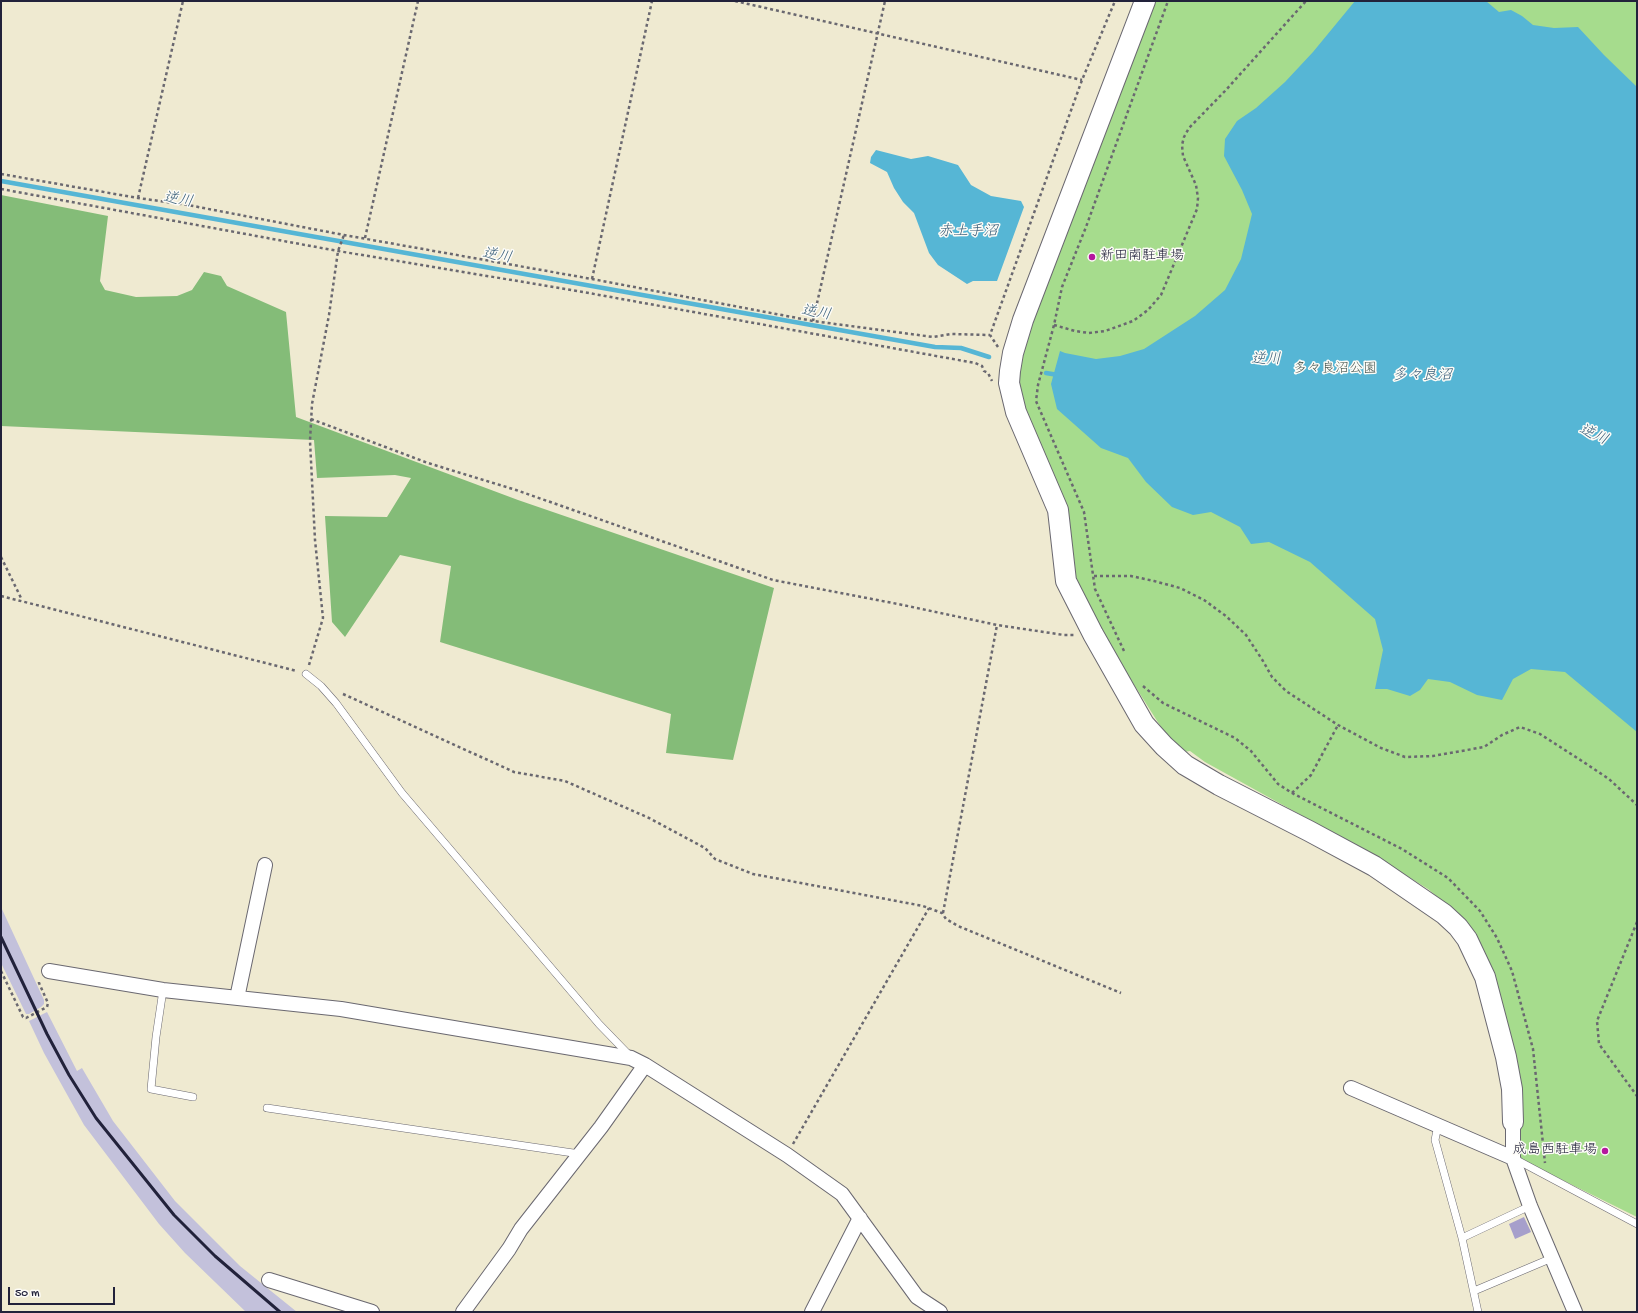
<!DOCTYPE html>
<html>
<head>
<meta charset="utf-8">
<style>
	body { margin:0 }
	#map { position:relative; width:1638px; height:1313px; overflow:hidden; background:#efead1; font-family:"Gochi Hand",sans-serif }
	canvas { display:block }
	.frame { position:absolute; inset:0; border:2px solid #22223b; pointer-events:none }
	.scale { position:absolute; left:8px; top:1287px; width:107px; height:18px; box-sizing:border-box; border:2px solid #22223b; border-top:0; padding-left:5px; font-size:12px; line-height:14px; white-space:nowrap; color:#22223b; -webkit-text-stroke:3px #fdfcf7; paint-order:stroke }
</style>
</head>
<body>
<div id="map">
<canvas width="1638" height="1313"></canvas>
<div class="frame"></div>
<div class="scale">50 m</div>
</div>
<script>
const context = document.querySelector('canvas').getContext('2d');
context.lineJoin = 'round';
function fillPath(path, color) { context.fillStyle = color; context.fill(path, 'evenodd'); }
const toPath = rows => new Path2D(rows.map(r => 'M' + r).join(''));
function strokePath(path, color, width, dash) { context.strokeStyle = color; context.lineWidth = width; context.lineCap = dash ? 'butt' : 'round'; context.setLineDash(dash || []); context.stroke(path); }
function label(font, color, halo, rows, align = 'center') {
  context.font = font + ' "Gochi Hand","Klee One",sans-serif'; context.lineWidth = 3; context.setLineDash([]); context.textBaseline = 'middle'; context.strokeStyle = halo; context.fillStyle = color; for (const [text, x, y, turn = 0] of rows) {
    context.save(); context.translate(x, y); context.rotate((+turn || 0) * Math.PI / 180); context.textAlign = isNaN(turn) ? turn : align; if (halo) context.strokeText(text, 0, 0); context.fillText(text, 0, 0); context.restore();
  }
}
fillPath(toPath([
	[1,907,44,1000,44,1004,41,1007,29,1014,26,1014,1,963],
	[47,1012,77,1071,82,1068,113,1121,175,1201,240,1266,297,1312,246,1312,185,1253,159,1224,84,1125,44,1053,29,1021]
]), '#c3c1db');
fillPath(toPath([
	[1152,1,1637,1,1637,1217,1530,1164,1518,1157,1519,1088,1449,907,1428,889,1375,856,1205,762,1190,751,1184,752,1166,735,1119,661,1078,591,1072,565,1070,523,1044,453,1020,399,1016,377,1030,323]
]), '#a6dc8d');
fillPath(toPath([
	[1,195,108,216,100,281,105,290,136,297,177,296,192,290,204,272,221,276,227,286,286,312,296,417,518,500,774,588,733,760,666,753,671,714,440,642,451,566,400,555,345,637,332,622,325,516,387,517,411,478,395,475,317,478,314,440,1,426]
]), '#84bc78');
fillPath(toPath([
	[1355,1,1486,1,1499,12,1511,10,1522,16,1533,25,1554,28,1578,27,1604,55,1637,87,1637,732,1565,672,1531,669,1513,679,1502,700,1477,695,1450,682,1428,679,1420,690,1410,696,1387,689,1375,689,1383,650,1375,619,1310,562,1269,542,1251,544,1240,527,1211,512,1193,515,1172,507,1146,482,1128,458,1101,448,1057,409,1051,384,1060,351,1065,353,1096,359,1120,356,1144,349,1195,316,1225,290,1241,259,1252,214,1242,190,1224,156,1225,139,1237,121,1256,108,1285,82,1313,52],
	[876,150,911,159,928,156,958,165,971,185,991,196,1021,201,1024,207,997,281,973,281,967,284,938,265,929,253,914,213,903,202,894,188,887,172,870,163,871,157]
]), '#56b6d5');
strokePath(toPath([
	[1,181,935,347,961,348,989,357],
	[1046,373,1058,375]
]), '#56b6d5', 4.5);
fillPath(toPath([
	[1524,1217,1531,1232,1515,1239,1509,1224]
]), '#a69fcb');
const lane = toPath([
	[306,674,321,686,336,703,402,793,599,1024,630,1056],
	[163,990,156,1037,151,1089,193,1097],
	[267,1108,580,1154],
	[1438,1125,1435,1140,1462,1238,1478,1312],
	[1515,1159,1637,1224],
	[1462,1238,1530,1206],
	[1474,1291,1552,1258]
]);
const street = toPath([
	[49,971,163,990,341,1009,631,1058,645,1065,787,1155,842,1194,917,1297,940,1312],
	[237,998,265,865],
	[1351,1088,1513,1158],
	[1513,1122,1513,1158,1530,1206,1575,1312],
	[269,1280,372,1312],
	[463,1312,509,1249,521,1229,601,1127,645,1065],
	[812,1312,860,1218]
]);
const secondary = toPath([
	[1145,1,1023,320,1013,353,1010,371,1009,383,1016,412,1058,510,1066,581,1093,634,1144,724,1164,746,1185,765,1219,785,1309,831,1374,866,1444,914,1458,927,1467,939,1485,977,1506,1057,1512,1089,1513,1122]
]);
strokePath(lane, '#6a6870', 8);
strokePath(street, '#6a6870', 16);
strokePath(secondary, '#6a6870', 22);
strokePath(toPath([
	[735,1,1082,80],
	[1,174,138,198,188,205,344,235,592,279,813,321,933,337,951,334,990,335],
	[1,189,338,251,583,292,975,363,982,366,984,371,988,373,992,381],
	[138,198,183,1],
	[365,238,418,1],
	[592,279,652,1],
	[813,321,885,1],
	[1054,325,1075,331,1089,333,1105,331,1133,321,1148,310,1161,295,1197,209,1198,198,1196,185,1183,156,1182,145,1184,137,1189,128,1225,91,1306,1],
	[998,347,990,335,1082,80,1115,1],
	[311,419,428,463,516,490,773,580,898,604,997,625,1064,635,1076,635],
	[1,557,22,600],
	[1094,576,1131,576,1154,581,1180,588,1204,600,1226,616,1246,635,1263,661,1272,677,1286,691,1338,725,1381,748,1405,757,1433,756,1484,747,1502,735,1520,727,1540,734,1582,761,1609,779,1637,805],
	[1,596,297,671],
	[1124,651,1095,589,1084,512,1036,401,1038,385,1054,325,1062,287,1086,227,1168,1],
	[309,665,323,618,315,540,310,441,312,404,329,315,338,251,344,235],
	[1143,686,1163,703,1235,738,1251,751,1278,784,1292,793,1402,849,1448,878,1480,911,1497,938,1512,971,1533,1049,1545,1163],
	[343,694,514,772,565,781,649,818,705,848,715,859,753,874,923,906,942,913,946,919,958,926,1121,993],
	[1292,793,1311,775,1338,725],
	[943,913,997,625],
	[1637,922,1597,1021,1599,1044,1637,1096],
	[1,971,23,1017,26,1018,47,1007,48,1003,39,983,39,979],
	[793,1144,929,908]
]), '#6a6870', 2.5, [3, 3]);
strokePath(lane, '#fff', 7);
strokePath(street, '#fff', 14);
strokePath(secondary, '#fff', 20);
strokePath(toPath([
	[1,937,47,1034,69,1075,96,1118,174,1215,215,1256,280,1312]
]), '#22223b', 3);
for (const [x, y, r, color] of [
	[1092,257,4,"#b5179e"],
	[1605,1151,4,"#b5179e"]
]) { const dot = new Path2D(); dot.arc(x, y, r, 0, 2 * Math.PI); context.fillStyle = color; context.fill(dot); strokePath(dot, '#fdfcf7', 1.5); }
label('14px', '#22223b', '#fdfcf7', [
	["新田南駐車場",1100,257],
	["成島西駐車場",1597,1151,"right"]
], 'left');
label('14px', '#4a5a54', '#fdfcf7', [
	["多々良沼公園",1335,370]
]);
label('italic 15px', '#375d79', '#fdfcf7', [
	["逆川",178,201,10],
	["赤土手沼",968,233],
	["逆川",497,257,10],
	["逆川",816,314,10],
	["逆川",1266,361],
	["多々良沼",1422,377],
	["逆川",1593,436,25]
]);
</script>
</body>
</html>
